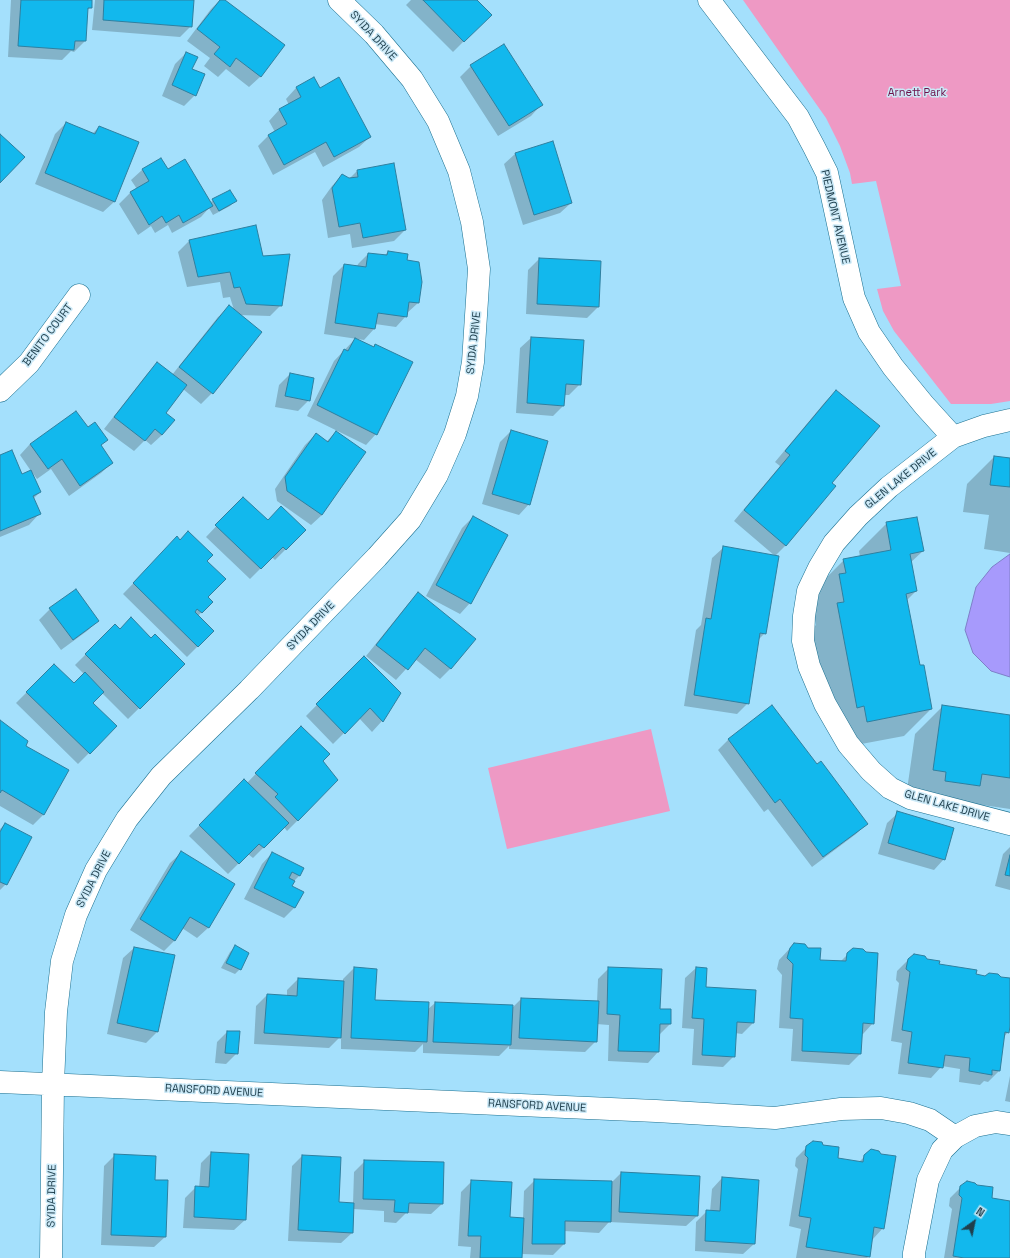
<!DOCTYPE html>
<html>
<head>
<meta charset="utf-8">
<style>
	body { margin:0 }
	#map { position:relative; width:1010px; height:1258px; overflow:hidden; background:#a4e0fc; font-family:"Space Grotesk",sans-serif }
	canvas { display:block }
	.north { position:absolute; left:954px; top:1202px; width:40px; height:40px; -webkit-text-stroke:3px #cbe9f7; paint-order:stroke; rotate:33deg; font-size:11px; font-weight:700; line-height:16px; text-align:center; color:#1f3f4d }
	.north::after { content:''; display:block; margin:auto; width:14px; height:18px; background:#1f3f4d; clip-path:polygon(50% 0,100% 100%,50% 72%,0 100%) }
</style>
</head>
<body>
<div id="map">
<canvas width="1010" height="1258"></canvas>
<div class="north">N</div>
</div>
<script>
const context = document.querySelector('canvas').getContext('2d');
context.lineJoin = 'round';
function fillPath(path, color) { context.fillStyle = color; context.fill(path, 'evenodd'); }
const toPath = rows => new Path2D(rows.map(r => 'M' + r).join(''));
function strokePath(path, color, width, dash) { context.strokeStyle = color; context.lineWidth = width; context.lineCap = dash ? 'butt' : 'round'; context.setLineDash(dash || []); context.stroke(path); }
function label(font, color, halo, rows, align = 'center') {
  context.font = font + ' "Space Grotesk",sans-serif'; context.lineWidth = 3; context.setLineDash([]); context.textBaseline = 'middle'; context.strokeStyle = halo; context.fillStyle = color; for (const [text, x, y, turn = 0] of rows) {
    context.save(); context.translate(x, y); context.rotate((+turn || 0) * Math.PI / 180); context.textAlign = isNaN(turn) ? turn : align; if (halo) context.strokeText(text, 0, 0); context.fillText(text, 0, 0); context.restore();
  }
}
fillPath(toPath([
	[743,0,1010,0,1010,401,991,404,951,404,894,331,883,311,877,289,901,286,876,181,852,184,850,173,840,146,826,118],
	[651,729,670,811,507,849,488,768]
]), '#ee99c4');
const water = toPath([
	[1010,554,1010,677,991,671,973,653,965,630,976,587,992,567,1010,554]
]);
fillPath(water, '#a79afc');
strokePath(water, '#7e7fc8', 1);
fillPath(toPath([
	[11,0,91,0,91,7,86,11,85,41,74,52,71,51,62,60,8,57],
	[95,0,193,0,191,26,180,37,92,30],
	[220,0,224,0,284,45,260,77,249,87,226,69,218,77,204,66,210,58,187,41,211,9],
	[411,0,476,0,490,15,453,52,406,5],
	[186,53,191,70,195,95,184,106,162,96,175,64],
	[471,66,541,105,531,116,498,136,460,77],
	[314,78,320,89,370,137,359,147,323,167,315,152,273,175,258,146,268,136,275,132,269,121,279,110,289,105,286,99,296,88],
	[66,123,92,134,99,127,138,143,114,202,103,212,35,184,55,134],
	[552,143,571,203,560,213,523,225,504,164,515,154],
	[161,159,168,170,210,203,213,200,235,201,230,206,213,215,209,208,201,217,172,233,168,225,155,233,151,226,138,235,119,204,130,193,137,189,131,180,142,170],
	[357,171,405,230,394,241,352,248,350,234,328,238,322,200,332,186,342,175,349,179],
	[255,226,262,257,281,305,270,316,239,315,261,332,212,393,201,404,183,389,164,413,173,420,162,435,151,445,145,440,134,451,104,429,147,374,158,363,172,375,218,317,229,307,234,310,230,297,223,298,220,282,187,287,178,252,189,241],
	[388,252,418,303,407,313,406,316,396,327,375,324,374,329,364,340,324,334,333,276,344,265,357,267,358,264,368,254,384,256],
	[539,259,598,307,587,318,526,314,528,270],
	[531,338,580,384,569,395,564,395,563,406,553,416,516,413,520,348],
	[355,339,373,348,375,345,376,434,366,445,307,416,334,361],
	[290,374,309,400,298,411,275,407,279,385],
	[836,391,831,483,786,545,775,556,734,521,780,466,775,462,825,402],
	[87,429,107,440,100,446,112,463,101,473,69,496,51,469,37,479,32,472,31,473,40,492,33,499,39,514,29,525,0,537,0,456,22,476,31,471,20,455,30,444],
	[511,431,529,504,519,515,482,504,500,442],
	[336,432,322,515,311,525,277,501,275,489,305,445,316,434,326,442],
	[994,457,1010,459,1010,553,984,549,989,515,963,512,967,484],
	[243,498,268,521,305,530,275,560,272,557,250,579,206,537],
	[473,517,470,603,460,614,426,596,462,528],
	[887,523,923,551,910,563,916,591,906,601,919,666,931,709,904,736,840,748,810,631,816,625,812,602,816,588,844,560,860,557,859,551],
	[177,538,205,561,207,597,211,602,198,616,213,631,187,657,123,594],
	[723,548,765,633,758,640,748,703,737,714,684,706,696,630,701,625,712,558],
	[76,590,98,621,87,631,61,650,39,620,50,609],
	[418,594,451,668,440,679,415,659,396,680,366,656,408,604],
	[115,625,120,630,151,639,184,664,128,719,102,693,92,703,116,726,78,764,16,703,54,665,74,685,84,674,75,665],
	[364,657,382,721,372,732,359,718,333,744,306,716],
	[943,706,1010,716,1010,809,962,802,906,797,915,734],
	[772,707,817,766,866,824,856,834,812,867,768,809,764,812,718,750,728,740],
	[0,721,25,747,44,814,33,825,0,806],
	[290,738,322,761,298,820,287,831,284,827,253,858,248,854,228,874,189,836,244,780,247,783],
	[898,813,944,859,934,870,878,854,887,823],
	[5,824,6,884,0,890,0,829],
	[1010,847,1010,890,995,886,1003,854],
	[181,853,234,885,208,928,197,938,182,928,175,940,164,951,130,930,170,863],
	[272,853,303,868,299,876,294,881,291,887,302,892,294,908,284,918,244,899,262,864],
	[794,944,819,961,840,962,848,954,873,1023,863,1034,861,1034,860,1054,849,1065,791,1061,793,1029,779,1028,782,975,777,969,779,960],
	[235,947,240,969,235,974,221,968,230,952],
	[134,948,174,956,157,1032,146,1043,107,1034,123,958],
	[927,959,938,965,975,975,1010,979,1010,1018,1008,1032,1004,1037,999,1071,988,1082,984,1081,980,1085,959,1082,960,1069,942,1066,931,1078,898,1074,902,1043,891,1041,899,983,896,980,897,971,908,960],
	[354,968,374,1001,427,1010,435,1003,511,1006,511,1009,521,999,597,1002,598,979,609,968,659,1010,670,1024,659,1035,658,1052,648,1063,608,1061,609,1025,596,1024,596,1041,585,1052,509,1049,509,1046,499,1056,423,1053,423,1044,415,1052,341,1049,341,1036,329,1048,254,1044,256,1006,267,995,287,996,287,990,298,979,343,982,343,979],
	[696,968,705,988,755,991,753,1023,742,1034,735,1033,734,1056,723,1067,692,1065,694,1029,682,1028,685,978],
	[227,1032,237,1053,226,1064,215,1063,217,1042],
	[1010,1076,1010,1102,1005,1101],
	[807,1147,837,1159,859,1162,865,1156,883,1228,873,1239,871,1239,869,1256,867,1258,796,1258,801,1229,789,1226,798,1169,795,1166,796,1158],
	[211,1153,245,1220,234,1230,183,1228,185,1198,196,1187,199,1188,201,1163],
	[115,1155,165,1237,154,1247,101,1245,104,1166],
	[302,1156,338,1203,353,1204,354,1172,365,1161,442,1204,431,1214,406,1213,396,1223,384,1222,384,1211,353,1209,352,1233,341,1243,288,1241,292,1166],
	[621,1173,697,1216,686,1226,609,1222,599,1233,564,1231,564,1244,553,1255,522,1254,521,1258,470,1258,471,1247,458,1246,461,1192,472,1181,509,1218,523,1219,524,1191,535,1180,610,1184],
	[722,1178,754,1244,743,1254,695,1251,696,1222,707,1211,710,1212,712,1189],
	[961,1187,990,1199,1010,1202,1010,1258,944,1258,952,1209,949,1206,950,1198]
]), '#0003');
const building = toPath([
	[21,0,92,0,92,8,88,8,86,41,75,41,74,50,18,46,21,0],
	[104,0,194,0,192,27,103,20,104,0],
	[220,0,225,0,285,45,261,77,236,58,230,67,214,54,220,47,197,29,220,0],
	[423,0,477,0,492,15,464,42,423,0],
	[504,44,543,105,509,126,470,65,504,44],
	[186,52,198,57,192,69,205,74,196,96,172,85,186,52],
	[314,77,320,88,339,77,371,137,334,157,326,142,284,165,268,135,287,124,279,109,301,97,296,87,314,77],
	[66,122,95,134,99,126,139,142,115,202,45,173,66,122],
	[0,134,25,157,0,183,0,134],
	[553,141,572,203,534,215,515,153,553,141],
	[161,158,168,169,185,159,213,206,183,223,179,215,166,223,162,216,149,225,130,192,149,181,142,169,161,158],
	[394,163,406,230,363,238,360,223,339,227,332,188,342,174,349,178,358,177,357,170,394,163],
	[230,190,237,201,219,211,212,199,230,190],
	[256,225,263,256,290,254,282,306,246,304,240,287,234,288,230,272,198,277,189,240,256,225],
	[388,251,408,254,407,260,419,262,422,282,419,303,409,302,407,317,378,313,375,329,335,323,344,264,366,267,368,253,387,255,388,251],
	[539,258,601,261,599,307,537,304,539,258],
	[229,305,262,332,213,394,179,367,229,305],
	[531,337,584,340,581,385,566,384,564,406,527,403,531,337],
	[355,338,374,347,375,344,413,362,377,435,317,405,344,349,348,351,355,338],
	[157,362,187,385,166,413,175,420,162,435,155,429,145,441,114,417,157,362],
	[290,373,314,378,310,401,285,396,290,373],
	[836,390,880,426,832,483,836,486,786,546,744,510,790,455,785,451,836,390],
	[76,411,88,427,95,422,108,440,101,445,113,463,80,486,62,459,48,469,30,444,76,411],
	[511,430,548,441,530,505,492,494,511,430],
	[336,431,366,452,322,515,287,491,285,477,316,433,328,442,336,431],
	[12,450,22,474,31,470,41,492,33,496,41,514,0,531,0,455,12,450],
	[994,456,1010,458,1010,487,990,485,994,456],
	[243,497,268,520,281,506,306,530,286,550,283,547,261,569,215,525,243,497],
	[473,516,508,535,471,604,436,585,473,516],
	[917,517,924,551,910,554,917,591,906,594,920,665,924,665,932,709,867,722,864,706,857,708,837,603,844,602,839,574,846,573,843,559,891,550,886,522,917,517],
	[188,531,213,555,207,561,226,579,208,597,213,602,202,613,197,609,195,612,214,631,198,647,133,583,177,536,180,540,188,531],
	[723,546,779,556,766,634,760,633,749,704,694,695,706,618,711,619,723,546],
	[76,589,99,621,73,640,49,608,76,589],
	[418,592,476,639,451,669,425,648,408,670,376,645,418,592],
	[131,617,151,638,155,634,185,664,140,709,85,654,115,624,120,629,131,617],
	[364,656,401,693,383,722,370,708,345,734,316,704,364,656],
	[54,664,74,683,85,672,104,692,93,703,117,726,90,754,26,692,54,664],
	[772,705,817,764,821,761,868,824,823,857,780,799,775,803,728,739,772,705],
	[942,705,1010,715,1010,778,982,774,980,786,945,781,946,772,933,770,942,705],
	[0,720,28,741,26,746,69,770,44,815,2,790,0,793,0,720],
	[301,726,330,754,323,761,338,780,298,821,275,797,278,794,255,773,301,726],
	[244,779,289,823,264,848,259,844,239,864,199,825,244,779],
	[897,811,954,828,945,860,888,843,897,811],
	[5,823,32,837,7,885,0,882,0,832,5,823],
	[181,851,235,884,209,928,190,917,175,941,140,919,181,851],
	[272,852,304,868,300,876,292,872,289,878,295,881,292,886,304,892,295,908,254,888,272,852],
	[1010,855,1010,876,1005,875,1010,855],
	[794,943,805,944,808,948,821,948,820,960,846,961,847,953,853,948,863,949,866,952,878,953,874,1024,863,1023,861,1054,802,1051,803,1019,790,1018,793,964,787,958,790,948,794,943],
	[235,945,249,953,241,970,226,963,235,945],
	[134,947,175,955,158,1032,117,1023,134,947],
	[914,954,925,956,927,959,940,961,939,964,977,970,976,974,985,976,989,973,998,974,1001,977,1010,978,1010,1026,1009,1033,1005,1032,1000,1071,992,1070,992,1075,969,1071,970,1058,945,1055,943,1068,908,1063,912,1032,902,1030,910,972,906,969,908,959,914,954],
	[354,967,377,969,375,1000,429,1002,427,1042,351,1038,354,967],
	[608,967,662,969,660,1009,671,1009,671,1024,660,1024,659,1052,618,1051,620,1015,607,1014,608,967],
	[696,967,707,968,706,987,756,990,754,1023,737,1022,735,1057,702,1055,704,1019,692,1018,696,967],
	[298,978,344,981,341,1038,264,1033,267,994,297,996,298,978],
	[521,998,599,1001,597,1042,519,1038,521,998],
	[435,1002,513,1005,511,1045,433,1042,435,1002],
	[227,1031,240,1031,238,1054,225,1053,227,1031],
	[813,1141,822,1142,823,1145,839,1147,838,1158,863,1162,864,1155,871,1149,879,1151,881,1154,896,1156,884,1229,874,1227,870,1257,806,1247,811,1218,799,1216,808,1158,805,1155,806,1146,813,1141],
	[211,1152,249,1154,246,1220,194,1217,195,1186,209,1187,211,1152],
	[114,1154,156,1156,155,1180,168,1180,166,1237,111,1235,114,1154],
	[302,1155,341,1157,339,1202,354,1203,353,1233,298,1230,302,1155],
	[364,1160,444,1162,443,1204,409,1203,408,1213,394,1212,395,1200,363,1199,364,1160],
	[621,1172,700,1176,698,1216,619,1212,621,1172],
	[722,1177,759,1180,755,1244,705,1241,706,1210,720,1211,722,1177],
	[534,1179,612,1181,611,1222,565,1221,565,1244,532,1244,534,1179],
	[471,1180,512,1182,510,1217,524,1218,522,1258,480,1258,481,1236,468,1236,471,1180],
	[967,1181,975,1183,977,1185,993,1187,992,1198,1010,1201,1010,1258,964,1258,953,1256,962,1198,959,1195,960,1186,967,1181]
]);
fillPath(building, '#12b8ed');
strokePath(building, '#2f7f9f', 1);
const street = toPath([
	[709,0,798,117,814,147,827,173,854,298,869,332,893,367,924,405,953,437],
	[0,391,29,363,79,295],
	[1010,420,984,426,953,437,889,487,858,516,834,543,819,568,808,591,804,616,803,641,809,666,825,704,848,744,871,771,890,788,910,798,1010,824],
	[0,1082,656,1111,775,1118,841,1109,881,1108,909,1113,930,1120,955,1137],
	[51,1258,53,1084,56,1012,62,961,76,915,96,870,127,819,161,776,249,690,377,557,410,520,437,475,455,434,467,396,473,362,479,269,472,222,459,171,438,121,412,79,374,34,339,0],
	[914,1258,914,1253,928,1180,942,1150,955,1137,975,1126,996,1122,1010,1124]
]);
strokePath(street, '#1c7090', 23);
strokePath(street, '#fff', 22);
label('11px', '#1f3f4d', '#cbe9f7', [
	["SYIDA DRIVE",373,36,47],
	["PIEDMONT AVENUE",835,217,77],
	["BENITO COURT",48,335,-53],
	["SYIDA DRIVE",474,343,-84],
	["GLEN LAKE DRIVE",901,479,-39],
	["SYIDA DRIVE",311,626,-46],
	["GLEN LAKE DRIVE",947,806,16],
	["SYIDA DRIVE",94,879,-63],
	["RANSFORD AVENUE",214,1091,3],
	["RANSFORD AVENUE",537,1106,3],
	["SYIDA DRIVE",52,1196,-89]
]);
label('11px', '#6c0f49', '#cbe9f7', [
	["Arnett Park",917,93]
]);
</script>
</body>
</html>
